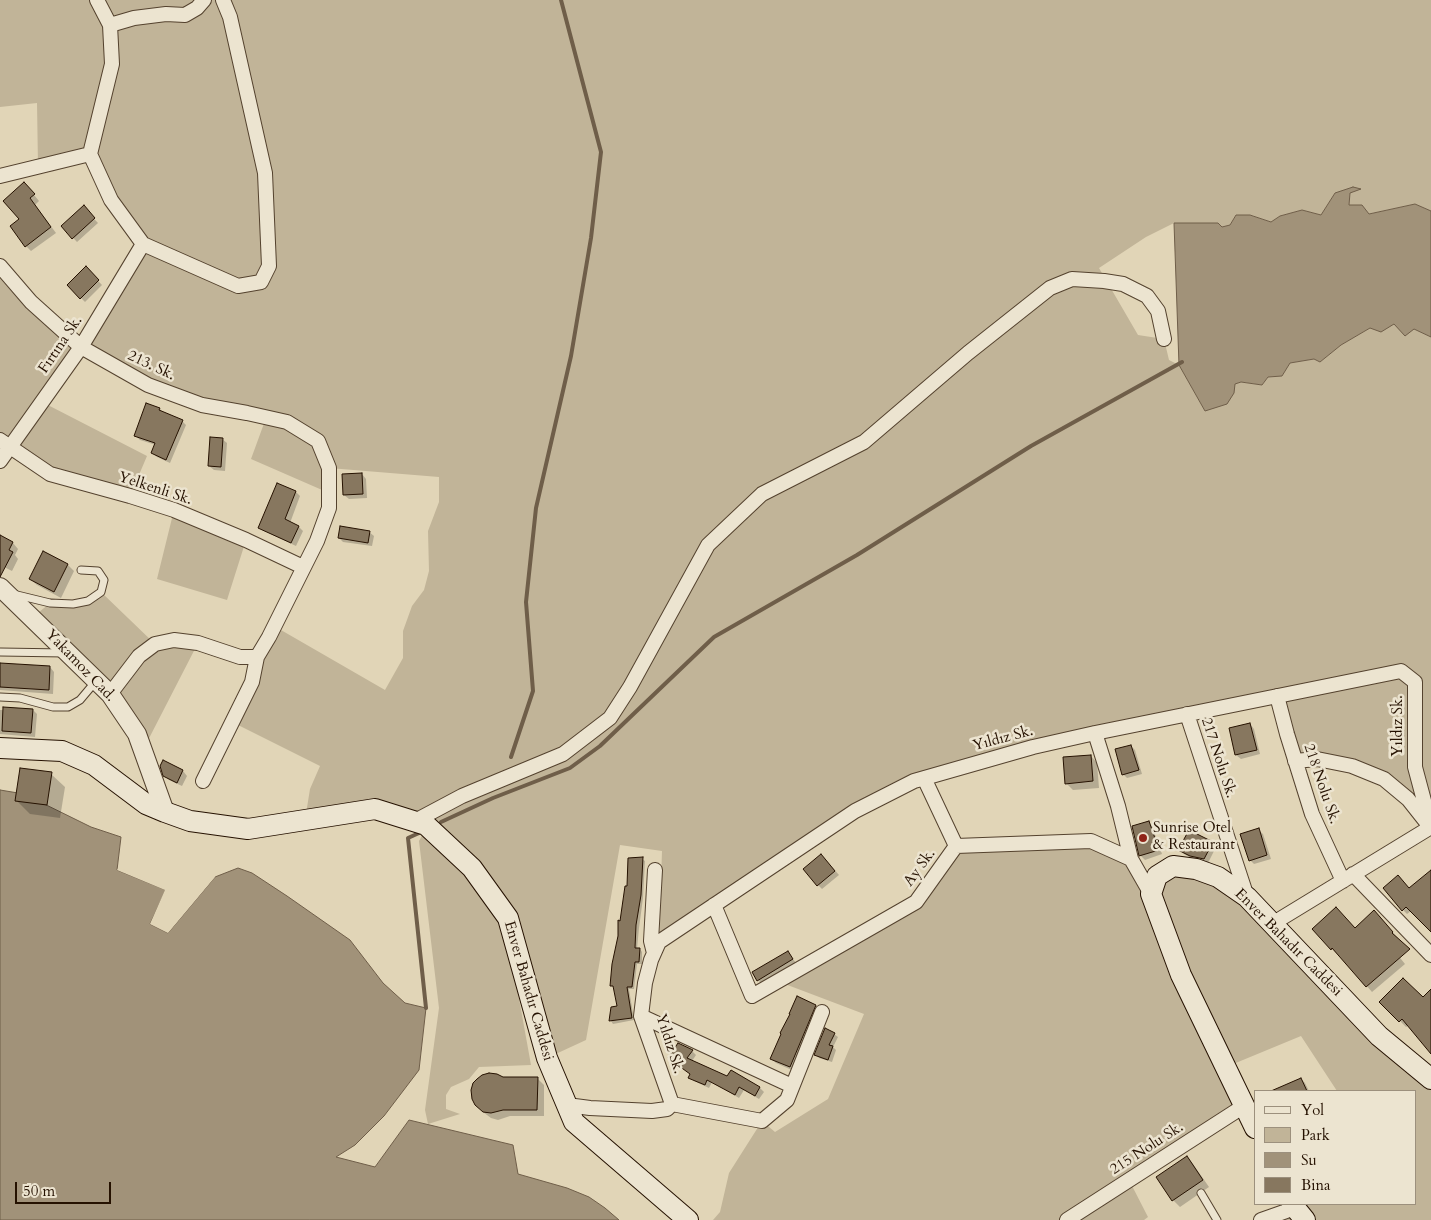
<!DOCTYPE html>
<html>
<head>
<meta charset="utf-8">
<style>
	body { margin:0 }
	#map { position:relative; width:1431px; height:1220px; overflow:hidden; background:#e1d5b7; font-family:Cardo,serif }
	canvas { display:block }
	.legend { position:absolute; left:1254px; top:1090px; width:162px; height:115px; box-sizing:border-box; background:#ece4d0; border:1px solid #9c907d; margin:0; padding:6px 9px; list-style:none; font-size:15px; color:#251100 }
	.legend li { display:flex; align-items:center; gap:10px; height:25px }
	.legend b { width:25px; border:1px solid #9c907d }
	.scale { position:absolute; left:15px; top:1182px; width:96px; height:22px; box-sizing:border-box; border:2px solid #251100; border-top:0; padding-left:6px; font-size:15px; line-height:18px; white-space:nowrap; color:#251100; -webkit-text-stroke:4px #ece4d0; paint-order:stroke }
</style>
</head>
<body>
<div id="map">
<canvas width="1431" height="1220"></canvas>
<ul class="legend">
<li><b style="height:6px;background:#ece4d0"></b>Yol</li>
<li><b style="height:14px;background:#c1b498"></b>Park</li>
<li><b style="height:14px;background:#a19279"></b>Su</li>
<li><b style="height:14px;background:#87775f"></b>Bina</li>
</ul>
<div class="scale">50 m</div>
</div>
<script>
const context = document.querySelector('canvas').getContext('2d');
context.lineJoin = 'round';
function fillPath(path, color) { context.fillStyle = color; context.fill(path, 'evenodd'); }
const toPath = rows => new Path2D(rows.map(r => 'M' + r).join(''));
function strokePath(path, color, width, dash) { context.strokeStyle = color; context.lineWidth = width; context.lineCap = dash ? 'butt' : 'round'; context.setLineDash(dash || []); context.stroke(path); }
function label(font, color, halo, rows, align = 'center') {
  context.font = font + ' Cardo,serif'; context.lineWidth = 5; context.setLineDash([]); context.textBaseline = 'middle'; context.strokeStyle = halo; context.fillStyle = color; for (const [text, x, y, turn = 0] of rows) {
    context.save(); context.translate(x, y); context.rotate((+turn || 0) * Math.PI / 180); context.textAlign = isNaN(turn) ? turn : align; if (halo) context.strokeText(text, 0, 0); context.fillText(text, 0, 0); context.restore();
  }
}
fillPath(toPath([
	[0,0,1431,0,1431,211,1415,204,1368,214,1349,205,1350,193,1335,193,1321,215,1302,210,1280,216,1271,222,1251,215,1236,215,1230,225,1222,227,1218,223,1174,223,1146,237,1099,268,1138,335,1164,339,1169,360,1179,365,1205,411,1234,384,1241,382,1262,385,1268,377,1282,376,1290,363,1314,359,1320,362,1341,345,1370,328,1394,324,1414,329,1431,337,1431,827,1384,779,1295,761,1277,696,914,781,659,942,662,851,620,845,586,1040,547,1058,508,918,426,825,375,809,305,820,310,789,320,766,232,722,274,626,385,690,403,658,403,631,412,606,424,590,429,571,428,531,439,502,439,477,329,468,329,493,251,459,266,418,202,405,81,347,42,402,147,456,130,496,50,474,10,448,0,461,0,266,80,347,143,244,90,154,38,166,37,103,0,107],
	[174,510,246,540,227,600,157,579],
	[101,592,155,644,198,643,143,750,137,734,32,618,50,603,73,604],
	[423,834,445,852,486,900,509,943,531,1065,479,1067,469,1079,451,1087,446,1095,446,1109,460,1114,428,1124,425,1110,439,1008,419,841],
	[1091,841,1131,859,1151,893,1173,866,1218,877,1431,1079,1431,1220,1261,1220,1292,1204,1415,1204,1415,1091,1337,1091,1301,1036,1226,1067,1244,1106,1129,1180,1148,1217,1144,1220,713,1220,720,1212,729,1173,762,1121,775,1132,828,1099,864,1014,777,981,916,902,956,846]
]), '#c1b498');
const water = toPath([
	[1353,187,1361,189,1350,193,1349,205,1362,205,1369,214,1415,204,1431,211,1431,337,1414,329,1405,336,1394,324,1381,332,1370,328,1341,345,1320,362,1314,359,1290,363,1282,376,1268,377,1262,385,1241,382,1235,384,1234,393,1227,404,1205,411,1179,365,1174,223,1218,223,1222,227,1230,225,1236,215,1250,215,1271,222,1280,216,1302,210,1321,215,1335,193,1353,187],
	[0,790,24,794,91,827,121,837,117,870,166,890,150,924,168,933,215,877,238,868,252,873,287,896,350,940,383,983,405,1003,426,1008,419,1070,384,1116,355,1145,336,1157,375,1167,409,1120,513,1145,518,1174,567,1188,589,1197,605,1208,619,1220,0,1220,0,790]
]);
fillPath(water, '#a19279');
strokePath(water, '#6f5e49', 1);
fillPath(toPath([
	[120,865,120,868,168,889,168,891,154,923,167,930,213,875,216,874,215,877,168,933,150,924,165,890,117,870]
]), '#e1d5b7');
fillPath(toPath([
	[30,190,39,201,35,205,56,233,31,251,26,246,21,219],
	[83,207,98,223,77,242,62,226],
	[86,268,102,285,85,302,68,285],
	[147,404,160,409,164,414,182,421,186,425,170,463,157,457,152,453,156,445,140,440,135,435],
	[222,439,227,443,225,471,214,470,209,466],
	[362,474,366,479,367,498,349,499,344,495],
	[296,492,300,496,290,523,299,527,303,531,296,546,264,531,260,527],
	[369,532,374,536,372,546,343,542,339,538],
	[0,536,13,543,18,549,15,555,18,559,12,571,0,565],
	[44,552,68,565,74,571,61,598,37,585,30,579],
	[0,664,50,667,54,672,53,694,0,690],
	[0,710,33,710,37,714,35,737,0,734],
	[1250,724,1254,729,1260,754,1241,759,1236,755],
	[1131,746,1135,750,1142,774,1127,778,1123,774],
	[1091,756,1097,763,1099,788,1073,790,1066,783],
	[163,762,183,771,187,776,182,786,169,780,164,775],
	[51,774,65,787,60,818,30,814,16,800],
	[1148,822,1152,826,1162,854,1145,860,1141,856,1133,827],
	[1258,830,1263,834,1271,859,1254,864,1250,860],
	[1212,843,1216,847,1208,863,1195,860,1184,854,1180,850],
	[642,859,645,861,643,898,639,928,637,949,640,949,642,952,642,964,637,964,634,989,629,989,634,1020,613,1024,611,1021,612,1008,618,1007,615,988,612,985,621,922,628,887],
	[825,859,839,875,822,889,818,885],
	[1431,872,1431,914,1411,911,1407,914,1403,910,1409,890],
	[1379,917,1398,938,1393,949,1405,964,1372,992,1338,953,1337,954,1313,929,1355,929],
	[788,953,797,964,762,984,758,980],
	[1431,991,1431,1039,1409,1025,1406,1027,1381,1002,1423,999],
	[797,998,816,1006,820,1011,794,1071,776,1063,771,1058],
	[834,1034,838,1037,833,1047,836,1050,832,1062,819,1058,816,1054],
	[692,1051,696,1055,692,1061,728,1078,731,1071,760,1088,764,1092,759,1099,744,1090,739,1098,712,1082,709,1088,694,1081,690,1077,691,1074,669,1058],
	[503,1078,537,1078,544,1085,544,1116,510,1116,498,1120,491,1118,483,1112],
	[1301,1079,1305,1083,1309,1091,1274,1091],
	[1187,1157,1193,1164,1209,1187,1180,1207,1173,1200]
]), '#0003');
strokePath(toPath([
	[511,757,533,691,526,602,536,508,571,356,591,238,601,152,561,0],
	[441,822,493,798,570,768,600,746,714,637,857,555,1031,446,1182,362],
	[419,833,408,838,426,1008]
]), '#6f5e49', 4);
const building = toPath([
	[24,182,35,194,30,198,51,227,25,247,10,226,19,219,3,201,24,182],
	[84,205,95,218,72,239,61,226,84,205],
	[86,266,99,280,80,299,67,285,86,266],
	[146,403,160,408,159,410,183,420,166,460,151,453,155,443,134,436,146,403],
	[210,437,223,438,221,467,208,466,210,437],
	[362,473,363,494,343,495,342,474,362,473],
	[277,483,296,491,285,519,299,526,291,543,258,528,277,483],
	[340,526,370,531,368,543,338,538,340,526],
	[0,535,13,542,9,550,13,552,0,577,0,535],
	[43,551,68,564,54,592,29,579,43,551],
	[0,663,50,666,49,690,0,687,0,663],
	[3,707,33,709,31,733,2,731,3,707],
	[1250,723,1257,750,1235,755,1229,728,1250,723],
	[1131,745,1139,770,1122,775,1115,749,1131,745],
	[1091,755,1093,781,1065,784,1063,757,1091,755],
	[163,760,183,770,177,783,163,776,160,766,163,760],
	[20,768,52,772,47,805,15,801,20,768],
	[1149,821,1159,850,1139,856,1132,826,1149,821],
	[1259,828,1267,855,1249,861,1240,834,1259,828],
	[1189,830,1213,842,1204,859,1190,856,1178,850,1189,830],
	[821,854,835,871,817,886,803,869,821,854],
	[643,857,641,895,636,925,635,948,640,948,639,962,635,962,632,987,627,987,632,1018,609,1021,611,1007,617,1006,613,986,610,986,612,964,618,936,618,920,620,921,625,886,627,886,628,858,643,857],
	[1431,870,1431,932,1406,907,1402,911,1383,888,1398,875,1409,888,1431,870],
	[1336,907,1355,928,1374,910,1393,932,1392,933,1410,949,1366,987,1332,948,1331,950,1312,929,1336,907],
	[788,951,793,959,757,981,752,972,788,951],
	[1403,978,1423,997,1431,989,1431,1054,1402,1019,1399,1022,1379,1002,1403,978],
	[797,996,816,1005,790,1067,770,1059,781,1034,780,1033,790,1014,789,1014,797,996],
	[825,1028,835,1033,829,1045,833,1046,828,1060,814,1055,825,1028],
	[678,1043,693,1050,687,1058,727,1076,731,1070,760,1087,755,1096,739,1087,735,1095,707,1080,705,1085,688,1078,690,1074,668,1058,678,1043],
	[489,1073,497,1074,503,1077,538,1077,537,1110,503,1110,491,1113,483,1112,475,1105,472,1099,471,1090,473,1083,477,1079,482,1075,489,1073],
	[1301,1078,1307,1091,1271,1091,1301,1078],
	[1187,1156,1203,1180,1172,1201,1156,1177,1187,1156]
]);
fillPath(building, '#87775f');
strokePath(building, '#251100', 1);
const service = toPath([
	[13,594,50,603,73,604,88,601,101,592,104,580,98,571,81,570],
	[0,652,65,653],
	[0,697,20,698,53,707,68,707,80,700,96,681],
	[1201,1193,1217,1220]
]);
const minor = toPath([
	[110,25,134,18,166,14,185,15,197,8,204,0],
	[90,154,112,64,110,25,97,0],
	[0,176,90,154,111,200,143,244,238,286,261,282,269,266,265,173,230,17,223,0],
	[0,266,31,302,81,347,148,385,202,405,247,413,287,422,318,441,329,468,329,508,317,541,269,637,257,657,240,657,198,643,174,640,155,644,139,656,110,694],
	[0,440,50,474,130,496,174,510,246,540,303,567],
	[0,461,81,347,143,244],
	[1277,696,1287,734,1312,814,1343,881],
	[1187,714,1247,897],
	[1095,733,1118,806,1131,859,1151,894],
	[1295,761,1317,759,1352,766,1384,779,1408,799,1427,823],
	[924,778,956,846],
	[203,781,252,682,257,657],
	[415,821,462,796,563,754,610,718,630,687,708,545,762,494,864,442,968,353,1050,288,1072,279,1104,281,1123,284,1147,296,1158,311,1164,339],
	[956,846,1091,841,1131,859],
	[1353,874,1431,955],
	[714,905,752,996,916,902,956,846],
	[1272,924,1431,827],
	[654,953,651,941,655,870],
	[641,1016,792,1086],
	[672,1104,641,1016,645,983,651,960,659,942,855,811,914,781,1033,747,1095,733,1401,671,1415,682,1415,767,1431,827],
	[672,1104,762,1121,787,1100,822,1012],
	[567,1105,590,1108,652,1111,667,1109,672,1104],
	[1067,1220,1244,1106],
	[1261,1220,1295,1208]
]);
const tertiary = toPath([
	[0,587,110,694,137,734,165,812]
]);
const secondary = toPath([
	[0,748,62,751,94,765,146,804,165,812,190,821,248,829,375,809,426,825,472,868,508,918,547,1058,574,1122,688,1220],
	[1255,1128,1181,975,1151,894,1157,876,1173,866,1196,869,1218,877,1247,897,1379,1036,1431,1079],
	[1292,1204,1305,1220]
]);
strokePath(service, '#54422e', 9);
strokePath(minor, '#54422e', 16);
strokePath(tertiary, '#54422e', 20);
strokePath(secondary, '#251100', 22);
strokePath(service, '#ece4d0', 7);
strokePath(minor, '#ece4d0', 14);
strokePath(tertiary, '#ece4d0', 18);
strokePath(secondary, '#ece4d0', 20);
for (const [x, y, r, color] of [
	[1143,838,5,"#8f2418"]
]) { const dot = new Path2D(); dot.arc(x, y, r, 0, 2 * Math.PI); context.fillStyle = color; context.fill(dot); strokePath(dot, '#ece4d0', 2); }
label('15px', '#251100', '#ece4d0', [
	["Fırtına Sk.",61,345,-56],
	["213. Sk.",151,366,25],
	["Yelkenli Sk.",155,489,18],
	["Yakamoz Cad.",80,666,46],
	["Yıldız Sk.",1399,726,-90],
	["Yıldız Sk.",1003,739,-15],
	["217 Nolu Sk.",1218,758,72],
	["218 Nolu Sk.",1321,784,71],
	["Ay Sk.",920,868,-54],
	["Enver Bahadır Caddesi",1288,943,45],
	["Enver Bahadır Caddesi",528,991,74],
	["Yıldız Sk.",669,1044,72],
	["215 Nolu Sk.",1147,1149,-33]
]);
label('15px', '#251100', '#ece4d0', [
	["Sunrise Otel",1153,829],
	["& Restaurant",1153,846]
], 'left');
</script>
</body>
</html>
